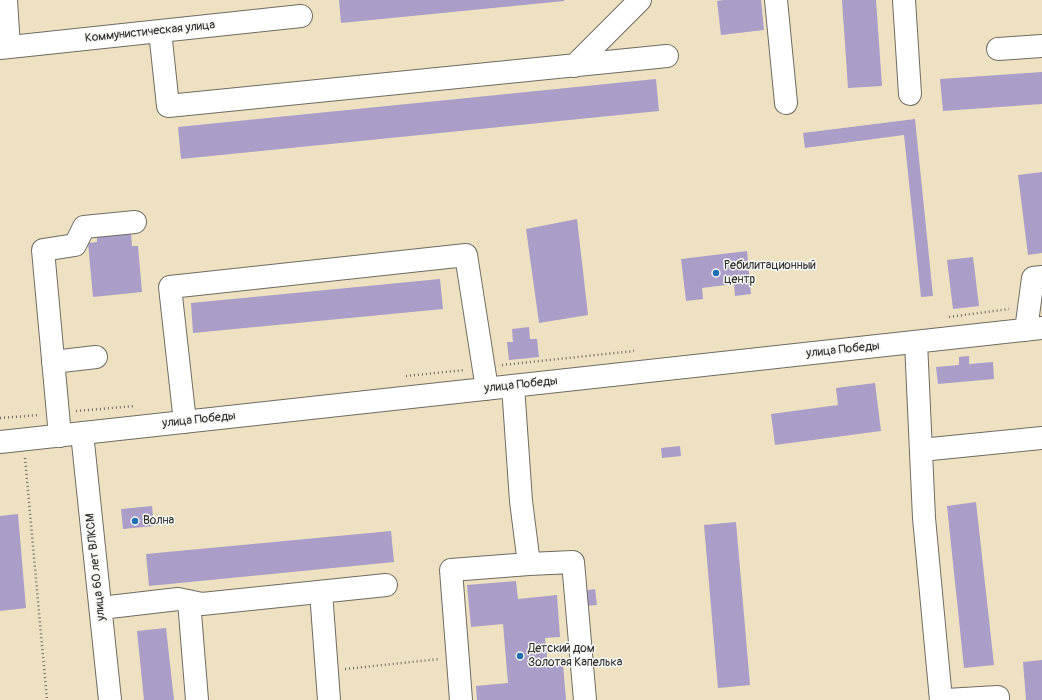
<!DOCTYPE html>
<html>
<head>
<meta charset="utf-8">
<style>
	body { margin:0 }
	canvas { display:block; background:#ede1c1 }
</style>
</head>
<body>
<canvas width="1042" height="700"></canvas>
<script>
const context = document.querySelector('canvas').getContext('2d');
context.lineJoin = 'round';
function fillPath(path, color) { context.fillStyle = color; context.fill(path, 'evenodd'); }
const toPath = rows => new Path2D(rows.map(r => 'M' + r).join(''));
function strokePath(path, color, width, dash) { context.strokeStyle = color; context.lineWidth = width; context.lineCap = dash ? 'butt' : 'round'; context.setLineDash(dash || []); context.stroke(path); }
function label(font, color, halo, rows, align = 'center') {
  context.font = font + ' Pangolin,sans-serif'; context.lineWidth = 3; context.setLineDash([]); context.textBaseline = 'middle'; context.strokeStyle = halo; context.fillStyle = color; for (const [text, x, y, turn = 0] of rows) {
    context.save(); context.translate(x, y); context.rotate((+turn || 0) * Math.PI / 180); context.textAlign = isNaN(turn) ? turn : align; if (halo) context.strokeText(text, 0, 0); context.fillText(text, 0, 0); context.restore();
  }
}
fillPath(toPath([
	[339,0,564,0,564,1,341,23],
	[724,0,761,0,764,30,721,35,717,1],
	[842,0,876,0,882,86,848,88],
	[1042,72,1042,104,943,111,940,79],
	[656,79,659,111,181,159,178,127],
	[915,119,933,296,921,297,904,135,805,148,803,133],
	[1042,172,1042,253,1028,255,1018,175],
	[577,219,588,315,539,323,526,229],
	[131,234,132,246,138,246,142,292,93,297,88,243,97,242,97,237],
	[747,251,751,294,735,296,734,284,702,288,703,299,686,301,681,259],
	[973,257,979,306,953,309,947,260],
	[440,279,443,309,193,333,191,303],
	[529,327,530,339,537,339,539,357,509,360,507,342,513,342,512,329],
	[969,356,969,364,993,362,994,379,938,384,936,367,959,365,959,357],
	[875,383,881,431,775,445,771,414,838,405,836,388],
	[680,446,681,456,662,458,661,448],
	[976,502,994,665,964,668,947,506],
	[152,506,154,526,123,529,121,509],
	[18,514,26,608,0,611,0,516],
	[736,522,750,685,718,688,704,525],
	[391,531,394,562,149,586,146,554],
	[516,581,518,599,557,595,560,637,545,638,548,666,563,664,566,700,477,700,476,686,508,683,503,624,471,627,467,585],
	[595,589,597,605,584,606,583,591],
	[166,628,174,700,144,700,137,631],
	[1042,660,1042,700,1026,700,1023,662]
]), '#aa9dc8');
const minor = toPath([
	[6,0,9,47],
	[776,0,786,103],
	[904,0,910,94],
	[160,31,168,106,667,56],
	[0,48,301,16],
	[998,49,1042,46],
	[574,66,640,0],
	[1026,330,1033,278,1042,277],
	[916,342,924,518,941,700],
	[53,362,96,357],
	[513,386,521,501,529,564],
	[185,422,170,287,466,255,487,389],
	[82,433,110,700],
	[60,436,43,250,75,245,84,227,135,222],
	[0,442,1042,328],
	[921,450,1042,438],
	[321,592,329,700],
	[189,601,197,700],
	[101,608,178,599,202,604,386,585],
	[461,700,451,570,529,564,573,562,585,700],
	[946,700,998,697,998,700]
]);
strokePath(minor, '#6f6b60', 24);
strokePath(toPath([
	[949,317,1009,309],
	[502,365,634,351],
	[406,376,465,370],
	[76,411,135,406],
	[0,418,39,415],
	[25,458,47,700],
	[345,669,440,659]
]), '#6f6b60', 2.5, [1, 3]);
strokePath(minor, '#fff', 22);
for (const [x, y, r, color] of [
	[716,273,4,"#1f6fb2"],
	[135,521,4,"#1f6fb2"],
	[520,656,4,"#1f6fb2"]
]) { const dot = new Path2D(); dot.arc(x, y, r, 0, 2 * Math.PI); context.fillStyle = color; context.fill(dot); strokePath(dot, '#f6f6f2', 1.5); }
label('12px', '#2b2b2b', '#f6f6f2', [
	["Коммунистическая улица",150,32,-6],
	["улица Победы",843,350,-6],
	["улица Победы",521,385,-6],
	["улица Победы",199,420,-6],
	["улица 60 лет ВЛКСМ",96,567,-96]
]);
label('12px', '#2b2b2b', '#f6f6f2', [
	["Ребилитационный",724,266],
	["центр",724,280],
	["Волна",143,521],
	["Детский дом",528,649],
	["Золотая Капелька",528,663]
], 'left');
</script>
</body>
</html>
